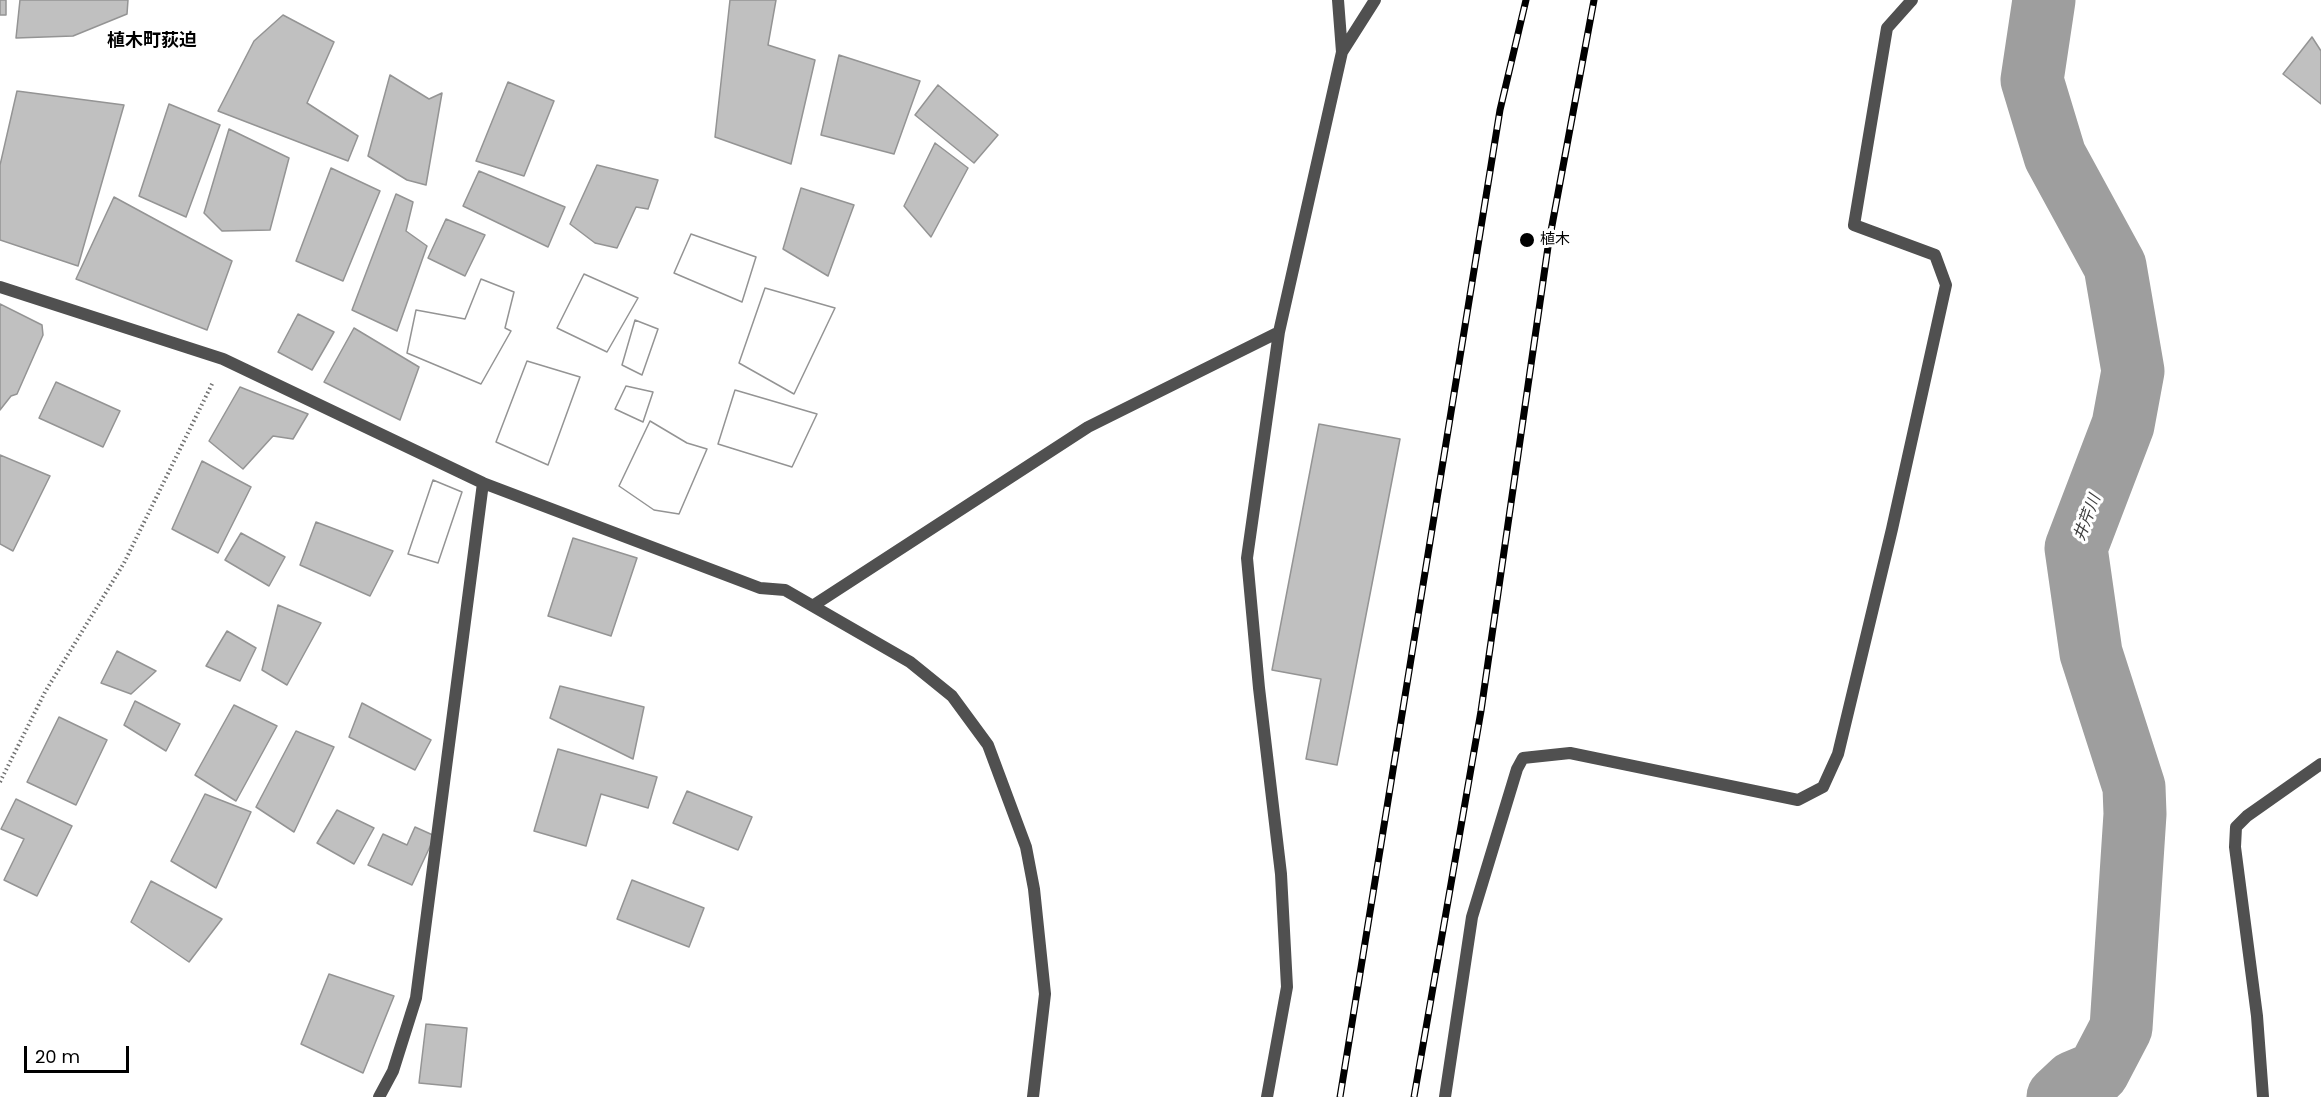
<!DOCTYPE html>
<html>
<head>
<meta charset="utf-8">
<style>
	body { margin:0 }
	#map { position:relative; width:2321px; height:1097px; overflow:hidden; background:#fff; font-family:Poppins,sans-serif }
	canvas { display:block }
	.scale { position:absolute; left:24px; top:1046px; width:105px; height:27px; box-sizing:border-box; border:3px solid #000; border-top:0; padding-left:8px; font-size:18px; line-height:21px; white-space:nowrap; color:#000; -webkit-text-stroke:4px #fff; paint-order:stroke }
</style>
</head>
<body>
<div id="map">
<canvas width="2321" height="1097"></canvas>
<div class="scale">20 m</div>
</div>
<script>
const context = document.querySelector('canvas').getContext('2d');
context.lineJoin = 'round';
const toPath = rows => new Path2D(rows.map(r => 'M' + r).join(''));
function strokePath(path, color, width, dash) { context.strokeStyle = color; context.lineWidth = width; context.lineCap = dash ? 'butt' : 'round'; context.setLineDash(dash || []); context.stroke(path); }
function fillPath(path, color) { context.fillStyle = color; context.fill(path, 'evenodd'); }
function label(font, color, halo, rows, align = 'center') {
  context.font = font + ' Poppins,"Noto Sans JP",sans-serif'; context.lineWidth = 6; context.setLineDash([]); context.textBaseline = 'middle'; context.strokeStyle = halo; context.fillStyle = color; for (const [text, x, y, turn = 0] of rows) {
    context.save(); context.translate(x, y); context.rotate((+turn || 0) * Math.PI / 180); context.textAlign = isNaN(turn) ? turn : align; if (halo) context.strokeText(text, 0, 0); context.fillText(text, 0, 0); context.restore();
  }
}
strokePath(toPath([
	[2044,0,2032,80,2055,156,2115,266,2133,371,2123,425,2076,548,2091,653,2134,787,2135,814,2121,1028,2098,1072,2074,1082,2058,1097]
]), '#9e9e9e', 63);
const building = toPath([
	[0,0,6,0,6,15,0,15,0,0],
	[20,0,128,0,127,14,73,36,16,38,20,0],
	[730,0,776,0,768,45,815,60,791,164,715,137,730,0],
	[283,15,334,42,307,103,358,136,348,161,218,111,254,41,283,15],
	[2312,37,2321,51,2321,104,2283,74,2312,37],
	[839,55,920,81,894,154,821,135,839,55],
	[390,75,429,99,442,93,426,185,407,180,368,156,390,75],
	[508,82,554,101,524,176,476,161,508,82],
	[938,85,998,135,974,163,915,115,938,85],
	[17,91,124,105,78,266,0,240,0,165,17,91],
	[169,104,220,125,186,217,139,196,169,104],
	[229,129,289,158,270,230,222,231,204,213,229,129],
	[935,143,968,168,931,237,904,206,935,143],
	[597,165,658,180,648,209,636,207,617,248,595,243,570,224,597,165],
	[331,168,380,191,343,281,296,261,331,168],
	[479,171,565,207,548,247,463,206,479,171],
	[801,188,854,205,828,276,783,249,801,188],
	[396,194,413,202,406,231,427,246,397,331,352,310,396,194],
	[114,197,232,261,207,330,76,279,114,197],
	[446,219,485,235,465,276,428,258,446,219],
	[691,234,756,257,742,302,674,273,691,234],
	[691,234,756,257,742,302,674,273,691,234],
	[584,274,638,298,607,352,557,328,584,274],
	[584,274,638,298,607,352,557,328,584,274],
	[481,279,514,292,505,328,511,331,481,384,407,353,416,310,465,319,481,279],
	[481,279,514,292,505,328,511,331,481,384,407,353,416,310,465,319,481,279],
	[765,288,835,308,794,394,739,363,765,288],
	[765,288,835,308,794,394,739,363,765,288],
	[0,304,42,325,43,335,17,394,11,396,0,410,0,304],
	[298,314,334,332,312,370,278,352,298,314],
	[635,320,658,329,642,375,622,365,635,320],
	[635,320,658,329,642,375,622,365,635,320],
	[354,328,419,367,400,420,324,382,354,328],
	[527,361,580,377,548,465,496,442,527,361],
	[527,361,580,377,548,465,496,442,527,361],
	[56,382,120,411,103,447,39,418,56,382],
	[626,386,653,392,643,422,615,409,626,386],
	[626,386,653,392,643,422,615,409,626,386],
	[240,387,308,414,293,439,273,436,243,469,209,441,240,387],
	[735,390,817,414,792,467,718,444,735,390],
	[735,390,817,414,792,467,718,444,735,390],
	[650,421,687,443,707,449,679,514,654,510,619,486,650,421],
	[650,421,687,443,707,449,679,514,654,510,619,486,650,421],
	[1319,424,1400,439,1337,765,1306,759,1321,679,1272,670,1319,424],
	[0,455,50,476,13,551,0,544,0,455],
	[202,461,251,487,218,553,172,529,202,461],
	[433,480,462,492,438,563,408,554,433,480],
	[433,480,462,492,438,563,408,554,433,480],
	[316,522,393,551,370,596,300,565,316,522],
	[241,533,285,557,269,586,225,560,241,533],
	[573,538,637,558,611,636,548,616,573,538],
	[278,605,321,623,287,685,262,670,278,605],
	[227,631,256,648,240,681,206,666,227,631],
	[117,651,156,671,131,694,101,683,117,651],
	[560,686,644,707,633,759,550,718,560,686],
	[135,701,180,724,166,751,124,725,135,701],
	[362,703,431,740,415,770,349,737,362,703],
	[234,705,277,726,236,801,195,775,234,705],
	[59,717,107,740,76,805,27,782,59,717],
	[296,731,334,747,294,832,256,807,296,731],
	[558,749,657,777,648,808,601,794,586,846,534,831,558,749],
	[687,791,752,817,738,850,673,823,687,791],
	[205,794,251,812,216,888,171,861,205,794],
	[16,799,72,826,37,896,4,880,24,839,1,829,16,799],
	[337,810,374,828,354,864,317,843,337,810],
	[415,827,435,836,412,885,368,865,383,834,407,845,415,827],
	[632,880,704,908,689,947,617,919,632,880],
	[151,881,222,919,189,962,131,922,151,881],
	[329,974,394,996,363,1073,301,1044,329,974],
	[426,1024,467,1028,461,1087,419,1083,426,1024]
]);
fillPath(building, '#c0c0c0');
strokePath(building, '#949494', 1.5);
strokePath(toPath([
	[0,782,45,692,124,563,213,382]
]), '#727272', 4, [1.5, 3]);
strokePath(toPath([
	[1342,52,1375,0],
	[0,287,223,359,483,483,760,588,785,590,910,662,952,696,988,745,1026,847,1034,889,1045,994,1033,1097],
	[814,605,1088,427,1279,332],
	[379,1097,393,1071,416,998,483,483],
	[1267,1097,1287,987,1281,874,1259,688,1247,558,1279,332,1342,52,1338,0],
	[1445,1097,1472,917,1517,769,1523,758,1570,753,1798,800,1823,787,1838,754,1892,529,1946,285,1935,255,1854,225,1887,28,1912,0],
	[2263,1097,2257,1016,2235,847,2236,827,2247,816,2321,764]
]), '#505050', 12);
const rail = toPath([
	[1340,1097,1500,110,1526,0],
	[1414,1097,1481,711,1548,247,1594,0]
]);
strokePath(rail, '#000', 7);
strokePath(rail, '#fff', 4.5, [14]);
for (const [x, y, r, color] of [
	[1527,240,8,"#000"]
]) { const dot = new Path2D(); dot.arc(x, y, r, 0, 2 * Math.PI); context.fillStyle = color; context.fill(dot); strokePath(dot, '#fff', 2); }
label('15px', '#000', '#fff', [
	["植木",1540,240]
], 'left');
label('italic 16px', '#3f3f3f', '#fff', [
	["井芹川",2088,518,-69]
]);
label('bold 18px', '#000', '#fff', [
	["植木町荻迫",152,41]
]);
</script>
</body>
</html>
